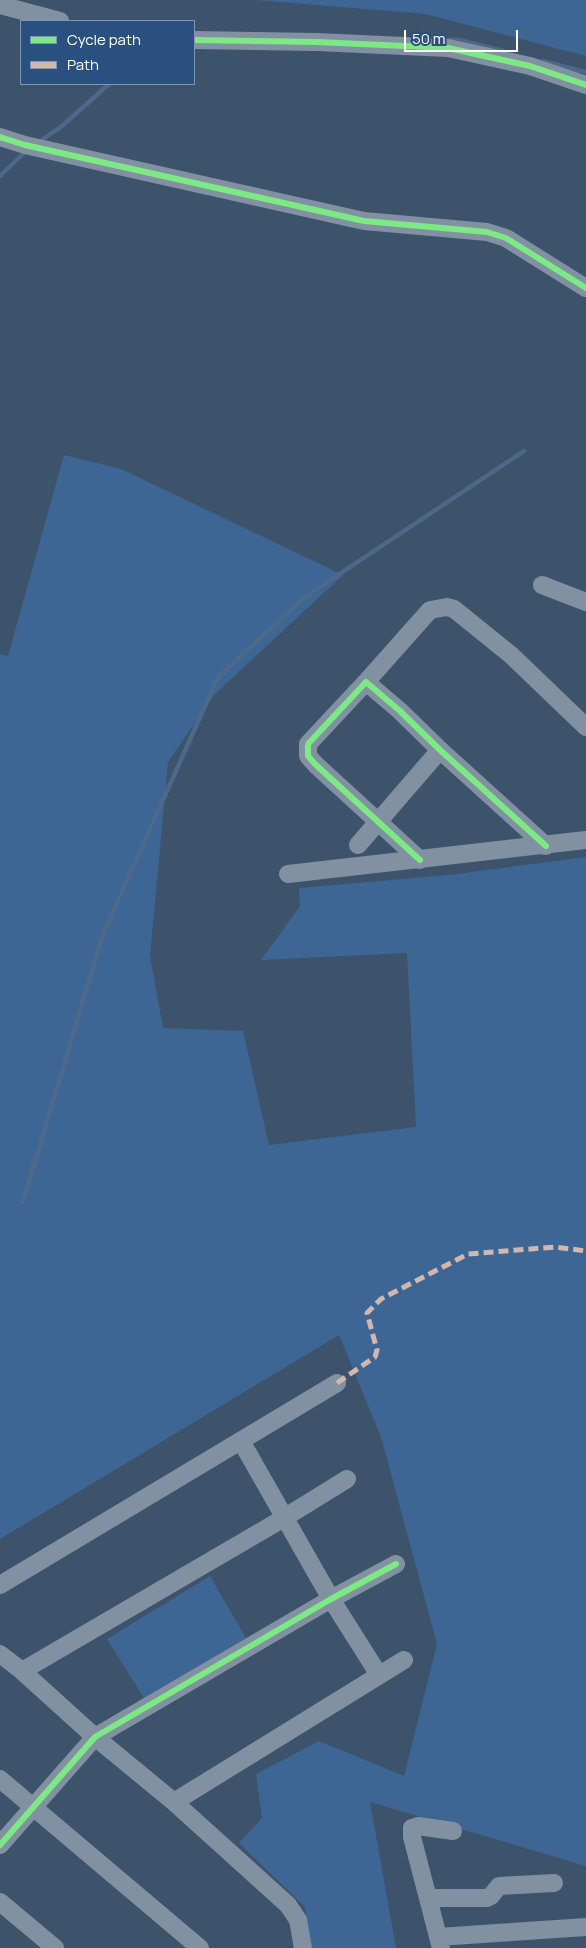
<!DOCTYPE html>
<html>
<head>
<meta charset="utf-8">
<style>
	body { margin:0 }
	#map { position:relative; width:586px; height:1948px; overflow:hidden; background:#3d526b; font-family:Manrope,sans-serif }
	canvas { display:block }
	.legend { position:absolute; left:20px; top:20px; width:175px; height:65px; box-sizing:border-box; background:#29507f; border:1px solid #7f96b2; margin:0; padding:6px 9px; list-style:none; font-size:15px; color:#fff }
	.legend li { display:flex; align-items:center; gap:10px; height:25px }
	.legend b { width:25px; border:1px solid #7f96b2 }
	.scale { position:absolute; left:404px; top:30px; width:114px; height:22px; box-sizing:border-box; border:2px solid #fff; border-top:0; padding-left:6px; font-size:15px; line-height:18px; white-space:nowrap; color:#fff; -webkit-text-stroke:4px #29507f; paint-order:stroke }
</style>
</head>
<body>
<div id="map">
<canvas width="586" height="1948"></canvas>
<ul class="legend">
<li><b style="height:6px;background:#7ce984"></b>Cycle path</li>
<li><b style="height:6px;background:#d1b7ad"></b>Path</li>
</ul>
<div class="scale">50 m</div>
</div>
<script>
const context = document.querySelector('canvas').getContext('2d');
context.lineJoin = 'round';
function fillPath(path, color) { context.fillStyle = color; context.fill(path, 'evenodd'); }
const toPath = rows => new Path2D(rows.map(r => 'M' + r).join(''));
function strokePath(path, color, width, dash) { context.strokeStyle = color; context.lineWidth = width; context.lineCap = dash ? 'butt' : 'round'; context.setLineDash(dash || []); context.stroke(path); }
fillPath(toPath([
	[256,0,586,0,586,56,425,14],
	[64,455,121,469,343,575,214,695,168,762,150,956,163,1028,243,1031,269,1145,416,1127,407,953,261,960,300,906,299,888,449,875,586,857,586,1866,370,1802,396,1948,310,1948,305,1907,239,1843,262,1818,256,1774,319,1741,404,1776,437,1644,381,1437,339,1335,0,1539,0,654,8,656],
	[210,1576,246,1638,144,1698,107,1639]
]), '#3d6695');
strokePath(toPath([
	[447,40,459,40,503,51],
	[542,61,586,72],
	[39,142,62,126,109,84],
	[0,176,26,151],
	[23,1202,103,934,218,677,305,597,524,451]
]), '#4c6989', 4.5);
strokePath(toPath([
	[0,5,60,21],
	[194,40,317,42,448,48,530,66,586,85],
	[0,137,25,145,364,221,487,232,506,238,586,288],
	[542,585,586,602],
	[366,682,430,610,447,607,454,609,511,655,586,727],
	[358,845,440,750],
	[420,860,316,765,308,756,308,744,366,682,400,711,440,750,546,846],
	[288,874,586,840],
	[241,1441,331,1599,379,1675],
	[0,1585,337,1383],
	[0,1654,22,1671,95,1737,174,1802,288,1905,298,1920,303,1948],
	[22,1671,284,1518,347,1479],
	[0,1779,200,1948],
	[174,1802,404,1660],
	[0,1845,95,1737,331,1599,396,1564],
	[428,1898,487,1898,491,1896,499,1886,554,1883],
	[0,1902,55,1948],
	[438,1937,586,1927],
	[441,1948,412,1837,412,1828,418,1826,453,1831]
]), '#8291a2', 18);
strokePath(toPath([
	[337,1383,375,1357,377,1350,367,1313,381,1299,468,1254,555,1247,586,1251]
]), '#d1b7ad', 5, [10, 5]);
strokePath(toPath([
	[194,40,317,42,448,48,530,66,586,85],
	[0,137,25,145,364,221,487,232,506,238,586,288],
	[420,860,316,765,308,756,308,744,366,682,400,711,440,750,546,846],
	[0,1845,95,1737,331,1599,396,1564]
]), '#7ce984', 6);
</script>
</body>
</html>
